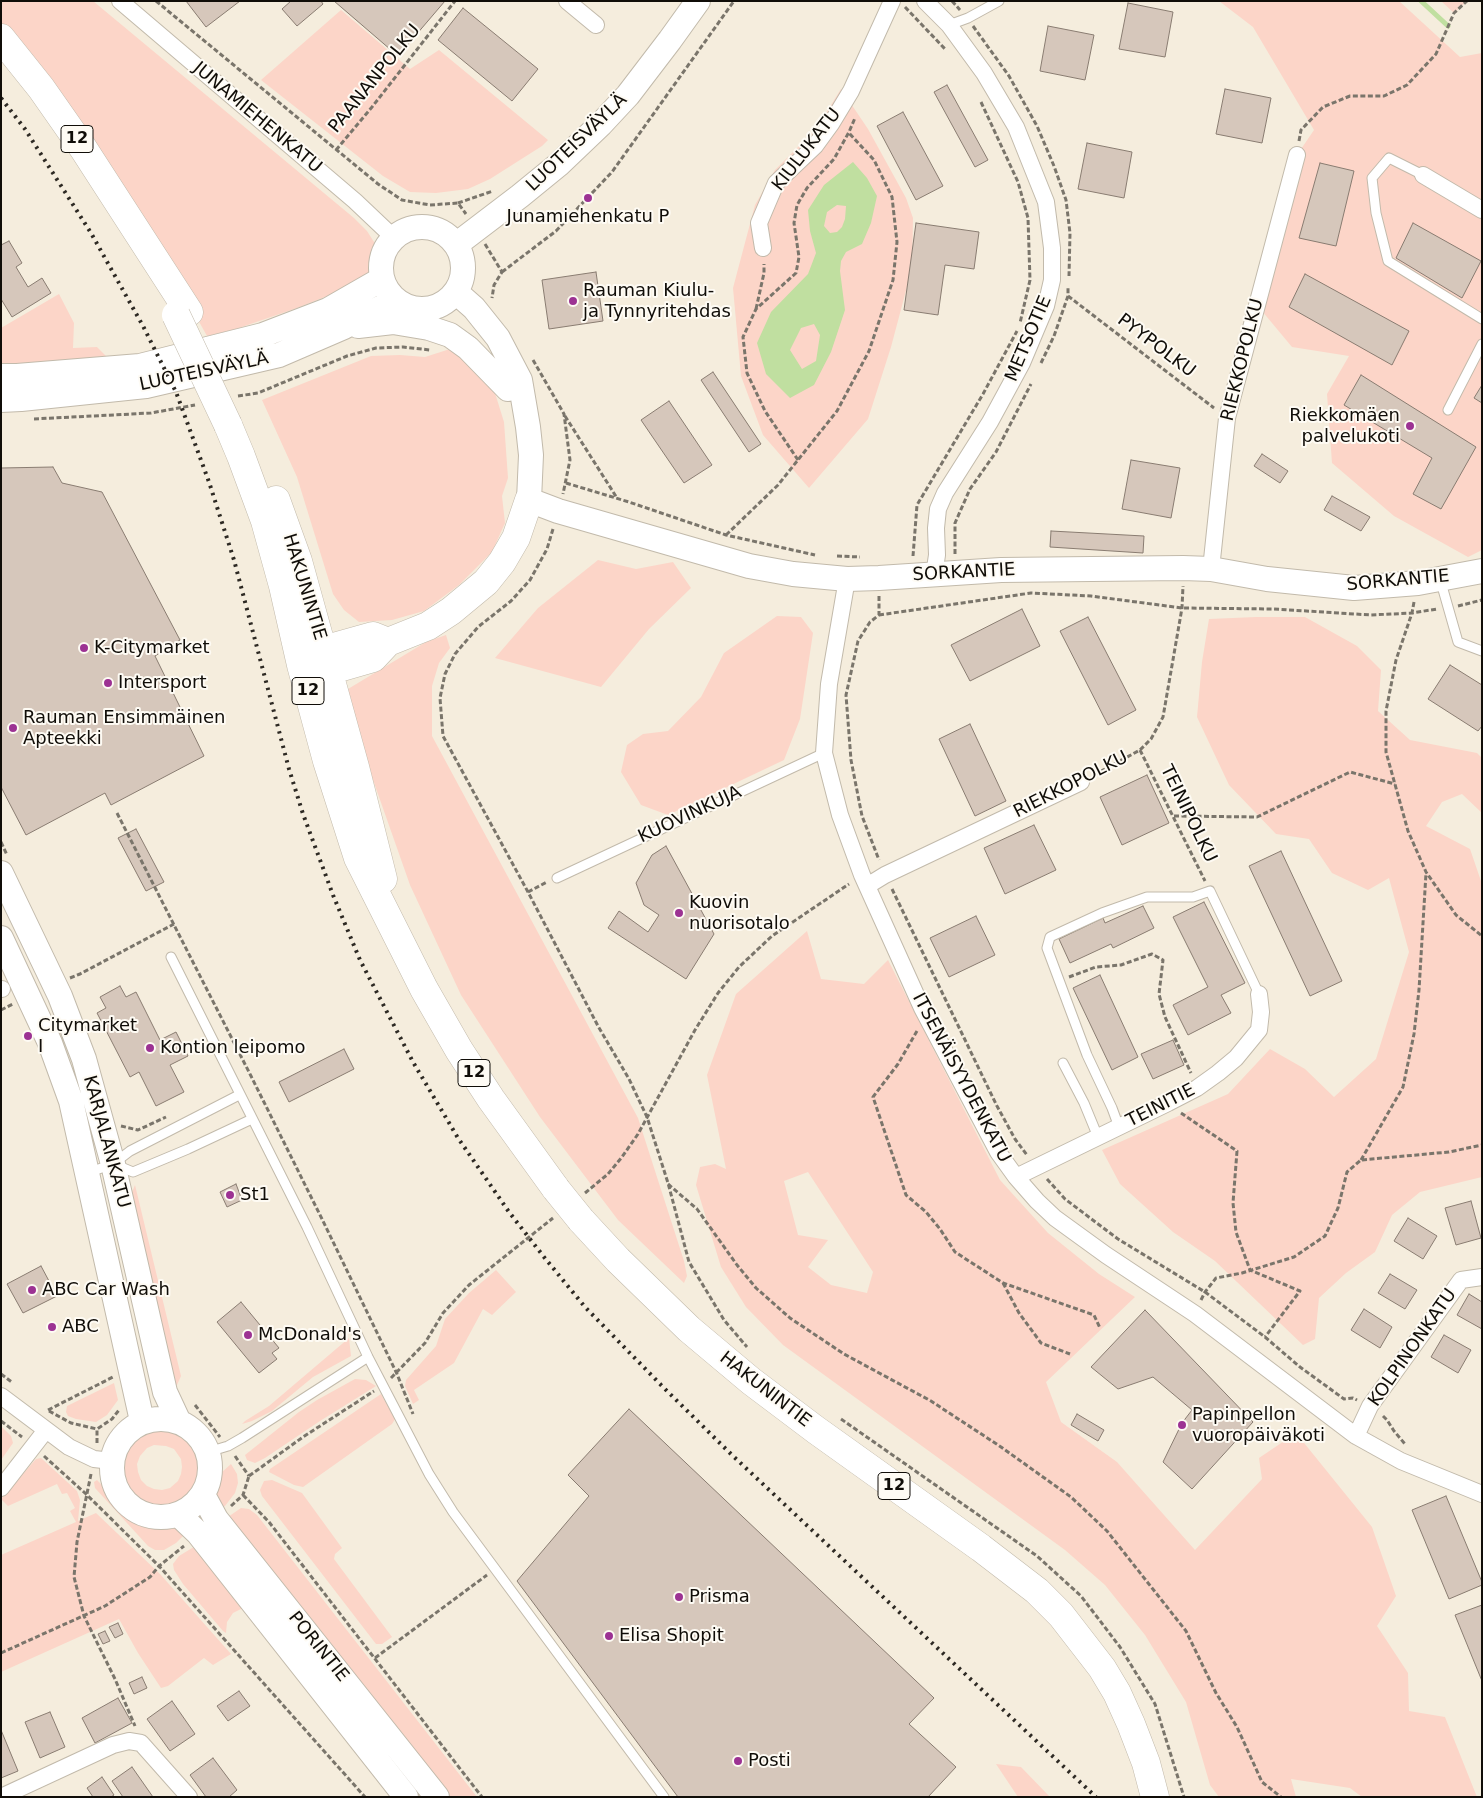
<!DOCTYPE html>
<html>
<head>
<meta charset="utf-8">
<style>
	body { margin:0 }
	#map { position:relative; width:1483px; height:1798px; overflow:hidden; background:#f5eddd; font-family:"DejaVu Sans",sans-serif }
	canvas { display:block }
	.frame { position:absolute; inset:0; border:2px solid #100d08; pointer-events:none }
</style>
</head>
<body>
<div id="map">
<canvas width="1483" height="1798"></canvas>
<div class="frame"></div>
</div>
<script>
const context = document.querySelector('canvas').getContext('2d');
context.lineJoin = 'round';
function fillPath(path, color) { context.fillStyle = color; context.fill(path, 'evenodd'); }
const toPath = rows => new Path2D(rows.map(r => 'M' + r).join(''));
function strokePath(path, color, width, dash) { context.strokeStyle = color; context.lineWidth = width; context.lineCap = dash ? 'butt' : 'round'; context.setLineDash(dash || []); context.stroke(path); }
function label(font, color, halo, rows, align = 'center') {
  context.font = font + ' "DejaVu Sans",sans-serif'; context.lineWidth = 4; context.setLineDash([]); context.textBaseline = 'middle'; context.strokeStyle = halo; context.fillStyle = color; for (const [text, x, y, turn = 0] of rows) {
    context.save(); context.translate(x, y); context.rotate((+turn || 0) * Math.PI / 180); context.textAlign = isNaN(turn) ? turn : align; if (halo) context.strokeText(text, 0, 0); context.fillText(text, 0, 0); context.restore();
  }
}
fillPath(toPath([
	[1,1,93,1,354,218,367,231,374,242,376,254,372,269,367,276,345,289,297,308,236,329,207,336,177,282,1,25],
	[1219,1,1399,1,1460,57,1482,53,1482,550,1468,557,1394,516,1332,463,1327,394,1349,356,1292,347,1257,305,1297,155,1314,130,1253,27],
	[1441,1,1467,1,1454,13],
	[341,10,410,69,439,50,548,140,542,146,490,179,468,189,436,193,410,192,383,176,261,80],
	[841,89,868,129,906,198,913,218,912,268,891,347,868,419,809,488,763,435,741,376,733,288,755,205,775,170,816,129],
	[59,294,74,323,73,348,97,347,109,359,1,366,1,328],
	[450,349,468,359,495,393,504,422,508,478,502,496,505,523,492,552,459,585,424,611,392,620,359,622,344,610,333,594,297,477,262,400,371,356,400,355,425,357],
	[598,560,636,569,673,562,691,588,649,629,601,687,495,658,538,608],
	[777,616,801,617,813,633,800,719,784,760,668,815,641,805,621,772,627,745,643,734,668,731,701,697,724,653],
	[1256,617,1305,617,1357,646,1381,670,1378,711,1410,740,1477,753,1482,758,1482,813,1462,794,1442,802,1426,826,1470,849,1482,884,1482,1177,1420,1192,1392,1215,1375,1252,1346,1273,1319,1298,1315,1339,1303,1345,1215,1261,1173,1232,1120,1184,1102,1150,1228,1094,1270,1049,1305,1069,1334,1097,1376,1059,1409,952,1389,878,1368,890,1332,873,1309,839,1276,834,1229,785,1197,717,1202,662,1209,619],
	[446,635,450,648,439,663,432,686,432,736,638,1118,684,1261,687,1276,684,1283,618,1220,540,1117,461,995,410,885,366,760,348,689,426,642],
	[807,931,821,979,864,984,888,960,1000,1180,1048,1233,1099,1274,1135,1297,1046,1382,1061,1422,1117,1462,1195,1550,1262,1479,1259,1458,1296,1433,1372,1527,1396,1596,1377,1626,1408,1673,1409,1711,1445,1717,1477,1797,1362,1797,1350,1788,1291,1779,1296,1797,1219,1797,1210,1785,1186,1702,1145,1635,1105,1585,1065,1550,783,1345,746,1307,721,1267,696,1185,700,1167,715,1164,726,1169,707,1075,736,994],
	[808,1172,873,1272,867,1293,831,1285,808,1267,828,1240,798,1235,784,1181],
	[135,1185,181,1376,177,1385,174,1386,130,1197],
	[496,1270,516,1292,492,1315,483,1309,454,1363,414,1390,419,1400,413,1404,405,1386,406,1380,436,1346,445,1319,469,1293],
	[349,1338,351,1356,313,1377,272,1411,252,1421,242,1424,245,1421,269,1406],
	[355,1379,366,1380,376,1386,320,1421,265,1458,255,1463,247,1460,245,1455,299,1412,317,1400],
	[114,1383,118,1400,107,1415,96,1422,76,1419,68,1416,66,1412,67,1406],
	[381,1394,395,1419,392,1424,303,1487,294,1485,269,1472,270,1469],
	[1,1426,11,1436,13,1443,1,1460],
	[160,1429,173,1431,187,1440,196,1453,198,1464,197,1477,194,1486,186,1496,177,1502,157,1506,144,1503,128,1490,125,1482,121,1469,122,1460,127,1448,133,1440,144,1432],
	[154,1445,166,1446,174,1449,181,1459,182,1467,181,1474,178,1481,170,1488,162,1490,154,1489,147,1486,141,1480,138,1472,137,1464,140,1456,147,1448],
	[41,1458,77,1491,80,1500,78,1521,96,1513,160,1574,231,1654,213,1665,204,1658,168,1686,161,1688,138,1653,119,1619,1,1672,1,1555,76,1522,70,1511,75,1508,67,1493,62,1494,57,1484,8,1506,1,1499,36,1459],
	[231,1464,237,1474,238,1483,235,1493,225,1506,218,1510,215,1495,216,1481,221,1473],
	[97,1480,103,1486,115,1504,131,1518,143,1523,169,1525,179,1529,186,1533,176,1543,164,1550,155,1550,148,1546,95,1488,94,1482],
	[272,1480,302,1493,342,1548,335,1554,334,1559,392,1637,382,1644,376,1644,262,1496,260,1490,264,1481],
	[241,1508,249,1509,257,1515,477,1797,445,1797,225,1519],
	[197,1545,247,1610,241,1609,233,1613,227,1622,226,1633,223,1631,183,1584,174,1570,173,1564,179,1556],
	[996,1764,1021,1767,1050,1797,1018,1797]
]), '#fcd5c8');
fillPath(toPath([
	[853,162,867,178,877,196,871,223,862,244,846,252,841,261,840,271,845,310,831,352,814,385,790,398,766,374,757,343,771,312,808,274,816,253,810,231,808,210,824,185],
	[837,205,846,206,845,219,842,227,837,232,830,233,824,226,827,212],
	[814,324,820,335,816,361,802,369,790,350,801,328]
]), '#c0dfa0');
strokePath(toPath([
	[1421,1,1448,26]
]), '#c0dfa0', 5);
const building = toPath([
	[186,1,240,1,206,27,186,1],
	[291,1,321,1,323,4,297,26,282,9,291,1],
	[334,1,445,1,398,56,334,1],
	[1128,3,1173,12,1165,57,1119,49,1128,3],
	[463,8,538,69,512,101,438,40,463,8],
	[1048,26,1094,35,1085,80,1040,71,1048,26],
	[947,85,988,160,975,167,934,92,947,85],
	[1225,89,1271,98,1262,143,1216,134,1225,89],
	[903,112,943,186,916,200,877,126,903,112],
	[1087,143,1132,152,1124,198,1078,189,1087,143],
	[1320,163,1354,171,1336,246,1299,238,1320,163],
	[916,223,979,232,974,269,945,265,938,315,904,310,916,223],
	[1413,223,1481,261,1462,298,1396,258,1413,223],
	[9,241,22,263,16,267,28,287,42,278,51,293,12,317,1,299,1,245,9,241],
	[596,272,603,321,549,329,542,280,596,272],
	[1305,274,1409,331,1392,365,1289,307,1305,274],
	[713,372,761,444,749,452,701,380,713,372],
	[1361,375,1476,447,1441,509,1413,494,1432,458,1344,405,1361,375],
	[1482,385,1482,403,1474,398,1482,385],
	[669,401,712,465,684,483,641,420,669,401],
	[1262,454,1288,471,1280,483,1254,466,1262,454],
	[1131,460,1180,468,1171,518,1122,509,1131,460],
	[53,467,62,483,102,492,180,640,155,656,204,756,111,805,105,793,26,835,1,787,1,468,53,467],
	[1332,496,1370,517,1361,531,1324,510,1332,496],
	[1051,531,1144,536,1143,553,1050,547,1051,531],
	[1022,609,1040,646,970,681,951,645,1022,609],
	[1088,617,1136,710,1108,725,1060,631,1088,617],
	[1450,665,1482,685,1482,726,1478,731,1428,699,1450,665],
	[970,724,1006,801,975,816,939,739,970,724],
	[1147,775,1169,823,1122,845,1100,797,1147,775],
	[1034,825,1056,870,1005,894,984,848,1034,825],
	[136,829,164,882,146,891,118,838,136,829],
	[666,846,714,934,686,979,608,928,619,911,648,932,659,915,644,905,636,883,652,855,666,846],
	[1281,851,1342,981,1310,996,1249,866,1281,851],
	[1204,902,1245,983,1221,995,1231,1013,1188,1035,1173,1005,1208,987,1173,917,1204,902],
	[1143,906,1154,928,1113,948,1111,944,1070,963,1059,939,1103,918,1105,923,1143,906],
	[976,916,995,955,949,977,930,938,976,916],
	[1100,975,1138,1057,1112,1070,1073,988,1100,975],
	[120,986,126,997,136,992,160,1040,176,1032,188,1056,170,1065,184,1092,156,1106,139,1072,130,1077,97,1013,106,1008,100,997,120,986],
	[1173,1040,1184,1065,1153,1079,1141,1054,1173,1040],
	[344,1049,354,1069,289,1102,279,1082,344,1049],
	[236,1184,242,1200,227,1207,220,1192,236,1184],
	[1471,1201,1481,1238,1456,1245,1445,1208,1471,1201],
	[1408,1218,1437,1236,1423,1259,1394,1241,1408,1218],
	[41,1266,57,1296,23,1313,7,1284,41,1266],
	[1390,1274,1417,1290,1405,1309,1378,1293,1390,1274],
	[1469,1294,1482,1302,1482,1329,1457,1315,1469,1294],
	[241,1302,279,1348,272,1353,277,1359,259,1373,217,1322,241,1302],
	[1364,1309,1392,1327,1380,1348,1351,1330,1364,1309],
	[1145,1310,1253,1422,1192,1489,1163,1462,1182,1423,1192,1410,1153,1377,1118,1389,1091,1367,1145,1310],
	[1444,1335,1471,1350,1458,1373,1431,1357,1444,1335],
	[629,1409,934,1698,909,1724,956,1767,928,1797,678,1797,517,1581,589,1496,568,1475,629,1409],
	[1077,1414,1104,1430,1098,1441,1071,1425,1077,1414],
	[1446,1496,1482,1582,1482,1585,1449,1599,1412,1510,1446,1496],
	[1482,1605,1482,1681,1455,1615,1482,1605],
	[118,1623,123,1634,115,1638,109,1627,118,1623],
	[105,1631,110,1641,103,1644,98,1634,105,1631],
	[142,1677,147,1688,134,1694,129,1683,142,1677],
	[239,1691,250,1706,228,1721,217,1706,239,1691],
	[118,1698,132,1723,95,1743,82,1718,118,1698],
	[172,1701,195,1734,170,1751,147,1719,172,1701],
	[50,1712,65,1747,40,1758,25,1722,50,1712],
	[1,1730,18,1771,1,1778,1,1730],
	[213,1758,237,1790,229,1797,206,1797,190,1775,213,1758],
	[132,1767,153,1797,123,1797,112,1781,132,1767],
	[102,1777,114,1795,111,1797,93,1797,87,1788,102,1777]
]);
fillPath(building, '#d6c7bb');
strokePath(building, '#897c71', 1);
const lane = toPath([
	[949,25,968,18,999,1],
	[1423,175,1389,158,1372,178,1376,213,1388,261,1482,319],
	[1448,410,1482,344],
	[1440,579,1458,642,1482,651],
	[557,878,824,753],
	[171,957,307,1227,368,1357,429,1474,453,1512,664,1797],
	[1063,1063,1084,1103,1098,1137],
	[1119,1127,1112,1108,1087,1055,1047,948,1050,937,1102,913,1147,897,1193,897,1210,891,1259,994],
	[116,1165,133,1172,188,1149,252,1119],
	[87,1173,113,1164,130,1151,239,1095],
	[208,1452,228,1446,242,1438,368,1357]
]);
const street = toPath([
	[120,1,355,201,393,237],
	[567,1,596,25],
	[925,1,949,25,984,73,1016,127,1046,202,1052,248,1052,280,1046,306,1022,363,990,422,945,493,938,509,936,528,937,555,934,575],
	[1423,175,1482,210],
	[763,248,759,223,776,183,815,146,831,124,851,91,892,1],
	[1211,569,1227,418,1297,155],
	[847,579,829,684,824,753,840,815,862,875,922,1008,998,1152,1016,1177,1037,1201,1055,1218,1106,1255,1195,1314,1356,1436,1401,1461,1482,1494],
	[867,886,885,875,1081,782],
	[1,989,2,989],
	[1016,1177,1168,1103,1197,1088,1218,1073,1236,1058,1259,1030,1261,1012,1259,994],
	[1,1396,69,1447,94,1459,112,1461],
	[1356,1436,1370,1406,1461,1280,1482,1277],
	[1,1488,46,1430],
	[1,1797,113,1745,129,1741,141,1743,189,1797]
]);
const secondary = toPath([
	'381 268a41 41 0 1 1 82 0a41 41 0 1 1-82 0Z',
	[457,244,520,196,558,165,601,124,628,95,670,40,698,1],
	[457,293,474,308,498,338,520,380,528,427,531,455,529,500,558,511,749,566,793,574,847,579,879,578,1001,570,1183,568,1211,569,1267,579,1354,588,1418,583,1482,571],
	[358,326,393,322,429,328,450,335,468,348,508,389],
	[1,376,17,376,140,366,263,335,328,310,382,279],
	[1,400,21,399,146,386,279,355,344,327,395,300],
	[1,873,60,996,84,1059,113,1164,165,1392,179,1422],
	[1,938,50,1043,71,1101,142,1421],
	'112 1468a49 49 0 1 1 98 0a49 49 0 1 1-98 0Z',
	[203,1495,216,1519,437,1797],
	[178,1514,198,1533,406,1797]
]);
const highway = toPath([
	[1,38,41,88,83,148,189,312],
	[228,425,241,456,265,521,283,586,301,665,327,761,358,858,424,989,459,1050,491,1099,556,1189],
	[276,500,298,561,355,767,383,879],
	[309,660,323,650,373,636,388,642],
	[310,667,328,671,373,658,388,642,428,626,451,611,486,582,502,562,516,538,529,500],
	[581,1220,618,1260,689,1329,751,1381,816,1430,981,1548,1037,1591,1061,1615,1102,1668,1117,1693,1131,1724,1146,1763,1155,1797]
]);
strokePath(lane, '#c2baab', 11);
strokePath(street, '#c2baab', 18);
strokePath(secondary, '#c2baab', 26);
strokePath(highway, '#c2baab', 29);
strokePath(toPath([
	[156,1,378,184,402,200,430,205,458,203,466,214],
	[952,1,960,10],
	[905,7,945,49],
	[973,26,1009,76,1037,126,1054,166,1066,200,1070,233,1069,276],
	[981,102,1018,182,1028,218,1030,280,1020,323],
	[1299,141,1301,130,1323,107,1350,96,1384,96,1407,85,1436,54,1454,13,1467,1],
	[336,150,372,107,455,1],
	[458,203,493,191],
	[485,244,502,272,494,285,492,298],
	[502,272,556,231,612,172,734,1],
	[1068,296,1214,408],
	[756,309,764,273,764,264],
	[533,360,564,414,570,460,563,494],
	[1041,363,1054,336,1068,296,1068,287],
	[238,396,258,393,347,356,376,348,403,347,430,350],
	[565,416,617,498],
	[34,419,151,413,195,405],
	[798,460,765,411,747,373,743,337,756,309,796,273,799,257,794,223,797,205,807,188,834,159,849,132,855,118],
	[566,483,629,502,726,535,815,555],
	[553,529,547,549,530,580,511,601,478,627,455,654,445,674,440,698,443,736,528,892,598,1026,629,1079,647,1117,668,1183,689,1262,724,1320,747,1347],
	[726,535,778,485,837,411,869,351,893,280,897,242,892,197,874,160,848,132],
	[955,554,955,523,970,489,996,452,1031,384],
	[837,556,860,557],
	[913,556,917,505,983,394,1017,331],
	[879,596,879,615,870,622,858,641,846,695,851,760,862,816,879,860],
	[1414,602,1412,613,1396,660,1386,711,1386,752,1408,831,1426,872,1456,915,1482,936],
	[1458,606,1482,600],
	[879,615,1031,593,1091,596,1182,608,1274,609,1371,615,1412,613,1437,609],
	[1140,750,1205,881],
	[1094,775,1140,750,1151,739,1163,717,1182,608,1183,586],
	[117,813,251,1076,322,1219,397,1374,413,1414],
	[1174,816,1257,817,1350,772,1395,784],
	[1,842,7,855],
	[892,889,997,1106,1015,1139,1027,1155],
	[528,892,547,882],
	[1069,977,1096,967,1121,965,1152,954,1163,960,1159,994,1165,1017,1191,1073],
	[70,978,80,974,174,924],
	[1,1010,13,1004],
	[917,1031,898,1064,873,1097,906,1195,926,1212,940,1229,955,1252,1003,1283,1094,1315,1100,1328],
	[1181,1113,1237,1151,1233,1203,1236,1232,1250,1270,1300,1291,1265,1337],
	[121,1126,138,1130,166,1117],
	[1361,1160,1403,1087,1414,1034,1419,990,1426,873],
	[1047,1179,1065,1199,1118,1239,1205,1292,1265,1337,1300,1367,1344,1399,1353,1398,1357,1400],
	[668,1184,697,1209,737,1265,756,1288,790,1318,844,1354,931,1401,1001,1447,1071,1497,1107,1531,1186,1631,1216,1693,1237,1727,1262,1782,1281,1797],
	[585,1193,608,1174,622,1157,638,1134,695,1030,718,993,739,967,772,936,849,884],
	[1003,1283,1019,1313,1041,1343,1070,1354],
	[1201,1300,1205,1292,1216,1278,1242,1273,1294,1257,1325,1236,1338,1208,1347,1172,1361,1160,1449,1152,1482,1145],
	[1,1374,13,1383],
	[391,1378,425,1343,443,1313,469,1285,553,1218],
	[195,1405,220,1437],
	[48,1410,113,1377],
	[49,1411,71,1423,97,1429],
	[1383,1416,1387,1420,1394,1431,1405,1444],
	[841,1419,1037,1556,1081,1596,1120,1647,1155,1704,1184,1797],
	[1,1421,22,1437],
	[97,1443,97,1429,112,1419,119,1410],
	[44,1456,86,1494,159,1566,365,1797],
	[235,1456,249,1476],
	[91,1474,77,1542,74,1577,84,1616,115,1679,135,1726],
	[249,1476,303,1437,374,1391],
	[243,1495,269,1522,482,1797],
	[231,1506,243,1495,249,1476],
	[1,1653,105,1606,150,1577,159,1566,184,1546],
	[375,1658,487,1575]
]), '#7a756b', 3, [5, 2.5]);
strokePath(lane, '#fff', 9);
strokePath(street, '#fff', 16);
strokePath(secondary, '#fff', 24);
strokePath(highway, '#fff', 28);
strokePath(toPath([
	[1,98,25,129,91,233,143,326,176,392,209,482,234,560,289,769,303,814,333,895,360,960,413,1062,458,1138,509,1212,544,1257,585,1307,664,1388,732,1455,1096,1797]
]), '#2d2923', 4, [2.5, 5]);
const highwayBridge = toPath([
	[176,315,228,425],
	[556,1189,581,1220]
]);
strokePath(highwayBridge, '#c2baab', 29, []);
strokePath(highwayBridge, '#fff', 28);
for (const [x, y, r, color] of [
	[588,198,5,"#9c3293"],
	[573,301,5,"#9c3293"],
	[1410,426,5,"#9c3293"],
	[84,648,5,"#9c3293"],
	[108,683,5,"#9c3293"],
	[13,728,5,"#9c3293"],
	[679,913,5,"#9c3293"],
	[28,1036,5,"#9c3293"],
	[150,1048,5,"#9c3293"],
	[230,1195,5,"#9c3293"],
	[32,1290,5,"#9c3293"],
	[52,1327,5,"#9c3293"],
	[248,1335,5,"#9c3293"],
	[1182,1425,5,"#9c3293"],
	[679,1597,5,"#9c3293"],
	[609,1636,5,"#9c3293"],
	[738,1761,5,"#9c3293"]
]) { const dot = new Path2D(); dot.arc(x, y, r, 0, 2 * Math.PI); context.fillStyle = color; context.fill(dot); strokePath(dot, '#fefbf4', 2); }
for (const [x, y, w] of [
	[77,139,32],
	[308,691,32],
	[474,1073,32],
	[894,1486,32]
]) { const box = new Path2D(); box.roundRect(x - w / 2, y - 13.5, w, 27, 4); context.fillStyle = '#fefbf4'; context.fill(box); strokePath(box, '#100d08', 1); }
label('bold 16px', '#100d08', null, [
	["12",77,139],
	["12",308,691],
	["12",474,1073],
	["12",894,1486]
]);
label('18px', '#100d08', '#fefbf4', [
	["PAANANPOLKU",375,79,-51],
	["JUNAMIEHENKATU",257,118,40],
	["LUOTEISVÄYLÄ",577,143,-44],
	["KIULUKATU",807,150,-52],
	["METSOTIE",1029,339,-67],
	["PYYPOLKU",1156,346,37],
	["RIEKKOPOLKU",1243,360,-76],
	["LUOTEISVÄYLÄ",204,372,-12],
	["SORKANTIE",964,573,-3],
	["SORKANTIE",1398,581,-5],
	["HAKUNINTIE",304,587,73],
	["RIEKKOPOLKU",1071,785,-27],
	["TEINIPOLKU",1188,814,64],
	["KUOVINKUJA",690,815,-25],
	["ITSENÄISYYDENKATU",961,1078,62],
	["TEINITIE",1161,1106,-27],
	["KARJALANKATU",106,1142,75],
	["KOLPINONKATU",1413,1348,-55],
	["HAKUNINTIE",765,1390,38],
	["PORINTIE",318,1647,51]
]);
label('18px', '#100d08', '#fefbf4', [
	["Junamiehenkatu P",588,217,"center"],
	["Rauman Kiulu-",583,291],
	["ja Tynnyritehdas",583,312],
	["Riekkomäen",1400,416,"right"],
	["palvelukoti",1400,437,"right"],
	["K-Citymarket",94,648],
	["Intersport",118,683],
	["Rauman Ensimmäinen",23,718],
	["Apteekki",23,739],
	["Kuovin",689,903],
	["nuorisotalo",689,924],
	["Citymarket",38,1026],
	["I",38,1047],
	["Kontion leipomo",160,1048],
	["St1",240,1195],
	["ABC Car Wash",42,1290],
	["ABC",62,1327],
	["McDonald's",258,1335],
	["Papinpellon",1192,1415],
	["vuoropäiväkoti",1192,1436],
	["Prisma",689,1597],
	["Elisa Shopit",619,1636],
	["Posti",748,1761]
], 'left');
</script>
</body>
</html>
